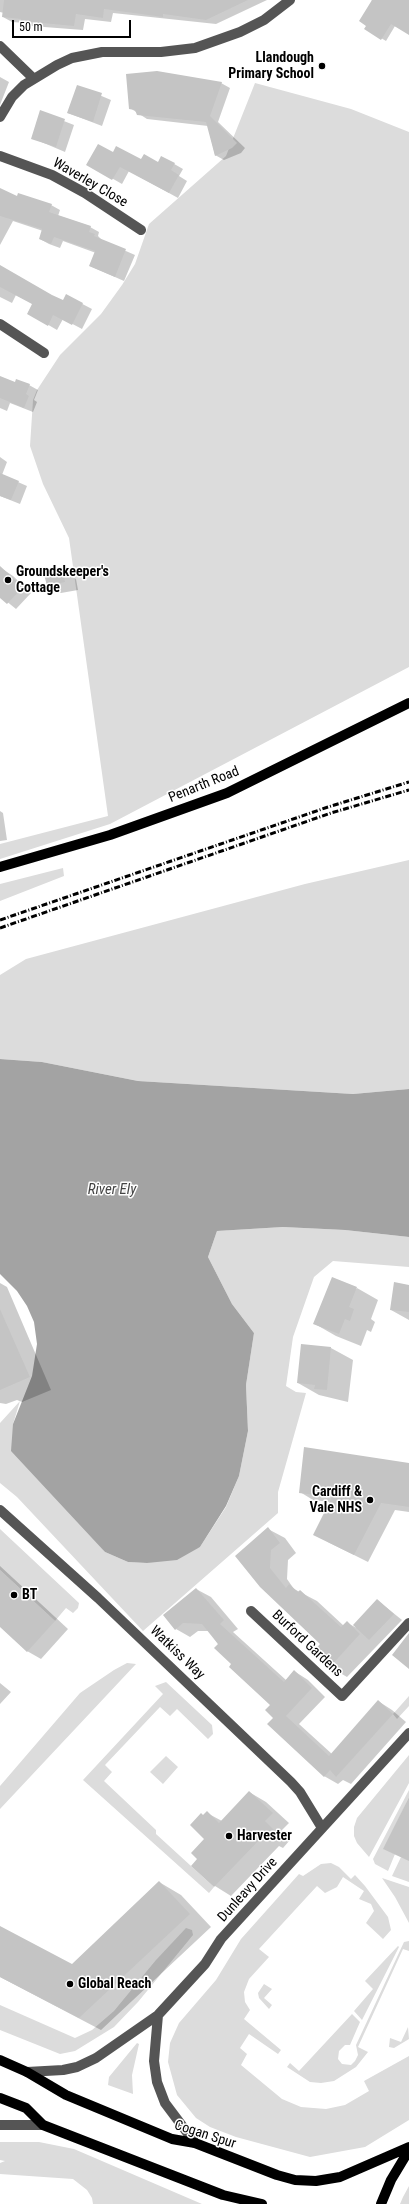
<!DOCTYPE html>
<html>
<head>
<meta charset="utf-8">
<style>
	body { margin:0 }
	#map { position:relative; width:409px; height:2204px; overflow:hidden; background:#fff; font-family:"Roboto Condensed",sans-serif }
	canvas { display:block }
	.scale { position:absolute; left:12px; top:20px; width:119px; height:18px; box-sizing:border-box; border:2px solid #000; border-top:0; padding-left:5px; font-size:12px; line-height:14px; white-space:nowrap; color:#000; -webkit-text-stroke:3px #fff; paint-order:stroke }
</style>
</head>
<body>
<div id="map">
<canvas width="409" height="2204"></canvas>
<div class="scale">50 m</div>
</div>
<script>
const context = document.querySelector('canvas').getContext('2d');
context.lineJoin = 'round';
function fillPath(path, color) { context.fillStyle = color; context.fill(path, 'evenodd'); }
const toPath = rows => new Path2D(rows.map(r => 'M' + r).join(''));
function strokePath(path, color, width, dash) { context.strokeStyle = color; context.lineWidth = width; context.lineCap = dash ? 'butt' : 'round'; context.setLineDash(dash || []); context.stroke(path); }
function label(font, color, halo, rows, align = 'center') {
  context.font = font + ' "Roboto Condensed",sans-serif'; context.lineWidth = 3; context.setLineDash([]); context.textBaseline = 'middle'; context.strokeStyle = halo; context.fillStyle = color; for (const [text, x, y, turn = 0] of rows) {
    context.save(); context.translate(x, y); context.rotate((+turn || 0) * Math.PI / 180); context.textAlign = isNaN(turn) ? turn : align; if (halo) context.strokeText(text, 0, 0); context.fillText(text, 0, 0); context.restore();
  }
}
fillPath(toPath([
	[255,83,351,109,409,132,409,667,110,824,0,859,0,844,108,816,69,538,43,484,30,446,33,400,37,390,60,355,101,314,122,285,135,264,149,224,226,156],
	[409,860,409,1089,353,1094,138,1081,42,1062,0,1059,0,975,26,959,305,884],
	[63,868,64,876,0,901,0,884],
	[283,1227,345,1230,409,1237,409,1267,333,1261,314,1277,293,1337,286,1386,296,1392,306,1393,278,1492,278,1513,143,1631,17,1497,0,1483,0,1423,20,1401,13,1424,105,1552,128,1562,147,1563,200,1547,226,1507,239,1476,248,1431,246,1385,254,1333,232,1304,208,1257,217,1231],
	[0,1529,79,1603,78,1608,73,1613,66,1608,55,1621,0,1570],
	[127,1663,136,1664,0,1809,0,1786,80,1693,114,1670],
	[166,1682,212,1725,213,1734,208,1739,177,1709,170,1716,160,1707,105,1765,112,1772,104,1781,156,1830,156,1834,214,1887,209,1893,83,1780,163,1694,155,1686],
	[409,1696,409,1706,397,1719,393,1714],
	[409,1755,409,1783,369,1857,357,1843,354,1836,354,1827,357,1818],
	[166,1756,178,1767,163,1784,150,1772],
	[409,1790,409,1797,384,1849,395,1854,388,1871,375,1864,373,1859],
	[401,1857,409,1860,409,1882,392,1876],
	[331,1863,339,1867,351,1879,355,1875,365,1886,388,1917,391,1930,383,1939,366,1923,374,1911,371,1904,359,1899,364,1891,343,1877,337,1887,325,1893,317,1886,259,1949,269,1957,249,1979,244,1992,245,2002,250,2010,244,2019,281,2050,278,2054,249,2034,240,2048,247,2054,241,2065,282,2099,301,2107,326,2109,345,2105,369,2091,364,2081,409,2056,409,2120,365,2147,310,2157,236,2137,210,2127,196,2118,177,2095,168,2062,170,2043,179,2023,216,1980,241,1939,299,1874,303,1876,321,1864],
	[382,1878,409,1887,409,1923,395,1897],
	[186,1928,192,1930,193,1935,138,2002,114,2027,75,2051,60,2054,0,2030,0,2005,75,2038,92,2030,114,2011,156,1960],
	[409,1941,409,1951,403,1949,358,2047,368,2052,356,2067,334,2081,321,2083,310,2082,287,2067,290,2063,299,2071,352,2014,360,2022,350,2045,345,2045,339,2051,338,2059,342,2064,351,2065,355,2061,358,2055,356,2045,404,1942],
	[398,1946,399,1947,362,2020,354,2011,373,1989,365,1981],
	[264,1984,272,1989,264,1998,272,2005,269,2009,259,1998,258,1993],
	[408,2027,409,2039,394,2048,389,2047,390,2038,401,2042],
	[137,2043,139,2044,132,2075,133,2094,108,2085,109,2077],
	[0,2142,39,2142,74,2149,202,2204,93,2204,92,2198,87,2190,73,2179,0,2174,0,2163,5,2161,0,2160],
	[409,2186,409,2204,400,2204,403,2197]
]), '#dcdcdc');
fillPath(toPath([
	[0,1059,42,1062,138,1081,353,1094,409,1089,409,1237,345,1230,283,1227,217,1231,208,1257,232,1304,254,1333,246,1385,248,1431,239,1476,226,1506,200,1547,177,1560,147,1563,128,1562,105,1552,11,1451,13,1424,32,1376,37,1344,34,1322,27,1306,17,1291,0,1274]
]), '#a3a3a3');
fillPath(toPath([
	[0,0,267,0,216,24,113,13,111,22,85,19,83,30,31,26,26,23,12,22,3,17,4,13,0,12],
	[371,0,409,0,409,34,395,26,386,41,366,29,373,1],
	[0,75,0,77,9,82,0,105],
	[221,83,230,88,218,122,245,148,241,153,224,160,215,155,208,126,147,119,130,108],
	[78,86,111,100,102,126,68,113],
	[41,112,74,125,65,152,32,138],
	[113,154,159,163,162,157,183,169,179,176,187,181,178,198,129,171,122,184,87,164],
	[0,189,17,198,51,205,60,210,58,216,90,227,99,232,98,236,103,241,135,255,124,281,90,266,96,253,63,241,60,248,49,244,40,239,43,231,13,221,0,245],
	[0,277,64,301,67,296,92,309,82,329,63,319,57,330,28,313,33,304,16,295,12,303,0,297],
	[0,377,16,383,29,385,38,390,34,400,37,402,33,412,10,403,7,411,0,408],
	[0,457,7,462,2,475,27,486,20,504,0,496],
	[4,570,13,576,31,593,16,609,0,596,0,574],
	[63,571,76,579,78,590,61,593,48,586],
	[0,811,3,813,7,840,0,841],
	[0,1283,7,1287,51,1390,22,1402,17,1400,6,1404,0,1403],
	[409,1286,409,1320,391,1310],
	[357,1288,378,1300,371,1319,375,1322,371,1332,367,1330,361,1346,336,1336,315,1324],
	[331,1348,353,1360,348,1402,319,1395,298,1383],
	[409,1464,409,1512,395,1510,368,1562,328,1542,331,1502,313,1500,300,1492],
	[268,1529,285,1538,296,1553,288,1560,287,1579,294,1589,317,1601,344,1626,347,1623,357,1628,377,1600,402,1620,347,1677,330,1667,322,1643,260,1586],
	[0,1566,68,1629,41,1659,27,1651,0,1626],
	[196,1589,211,1597,238,1629,233,1632,286,1680,294,1671,308,1680,325,1697,299,1724,332,1754,378,1701,392,1710,406,1722,351,1784,343,1780,338,1784,324,1776,274,1718,271,1705,232,1664,209,1631,198,1631,190,1637,176,1629],
	[0,1683,11,1692,0,1704],
	[249,1792,266,1802,289,1823,281,1831,290,1840,283,1848,279,1846,231,1896,215,1886,199,1859,205,1839,204,1816,207,1813,222,1821],
	[159,1882,181,1895,211,1927,101,2030,0,1977,0,1927,72,1965]
]), '#0003');
fillPath(toPath([
	[4,0,248,0,206,20,163,14,163,17,104,9,103,18,76,14,74,26,21,21,21,19,2,17],
	[372,0,409,0,409,35,391,24,381,40,364,29,366,26,359,21],
	[157,71,222,82,210,116,237,143,232,148,215,156,206,122,137,115,135,110,129,109,126,74],
	[77,85,102,93,93,122,67,113],
	[40,110,65,119,56,147,31,139],
	[98,144,113,152,116,146,141,159,144,154,158,162,161,156,175,163,171,170,179,175,169,193,120,167,112,180,86,165],
	[0,188,17,196,18,193,52,204,49,212,91,226,89,232,95,234,94,236,126,249,115,277,89,266,95,251,54,237,51,244,39,239,42,229,0,216],
	[0,265,52,295,63,300,66,294,83,303,72,325,53,315,48,326,27,314,32,304,0,287],
	[0,376,15,382,16,379,30,384,26,394,29,396,24,408,0,398],
	[0,473,19,481,11,500,0,496],
	[0,566,23,587,7,604,0,598],
	[63,570,65,582,47,586,44,574],
	[332,1277,357,1287,349,1307,354,1309,350,1321,345,1319,339,1334,313,1324],
	[394,1282,409,1285,409,1312,390,1310],
	[0,1309,30,1377,0,1390],
	[301,1344,331,1347,327,1390,314,1389,315,1385,297,1383],
	[304,1447,409,1463,409,1507,381,1503,354,1555,313,1535,332,1497,299,1493],
	[268,1527,280,1543,271,1550,270,1568,286,1588,289,1584,298,1592,300,1590,341,1627,347,1621,360,1634,329,1668,312,1653,320,1644,260,1587,235,1556],
	[0,1570,55,1621,27,1652,0,1627],
	[196,1588,224,1620,220,1624,284,1682,294,1670,312,1688,286,1716,329,1756,378,1700,393,1714,336,1777,330,1770,324,1777,267,1724,273,1718,265,1710,270,1705,229,1667,231,1664,214,1648,218,1644,202,1624,183,1623,175,1630,163,1615],
	[377,1599,394,1614,369,1640,353,1625],
	[409,1633,409,1669,392,1655],
	[249,1791,273,1813,265,1821,274,1830,266,1839,263,1836,214,1887,191,1866,197,1859,191,1853,204,1839,190,1825,201,1813,203,1815,207,1811,219,1823],
	[409,1797,409,1861,383,1849],
	[159,1881,190,1914,79,2018,0,1977,0,1926,72,1964]
]), '#c4c4c4');
strokePath(toPath([
	[0,46,33,78],
	[0,117,12,97,24,85,57,65,72,58,102,52,161,52,195,48,240,32,264,20,290,0],
	[0,156,52,175,85,193,141,230],
	[0,324,44,353],
	[0,1510,98,1598,291,1782,300,1792,322,1828],
	[251,1611,342,1696,409,1623],
	[158,2015,154,2061,157,2082,165,2103,195,2143],
	[27,2072,63,2070,77,2067,96,2058,158,2015,205,1964,221,1939,409,1733],
	[0,2125,43,2125]
]), '#555', 10);
strokePath(toPath([
	[0,867,110,835,227,793,409,703],
	[0,2060,27,2072,66,2095,172,2139,195,2143,277,2175,295,2180,316,2181,340,2177,409,2147],
	[0,2098,26,2108,43,2125,223,2195,262,2204],
	[381,2204,391,2180,409,2150]
]), '#000', 10);
strokePath(toPath([
	[0,920,328,807,409,782],
	[0,928,331,813,409,790]
]), '#000', 3, [6, 2, 1, 2]);
for (const [x, y, r, color] of [
	[322,66,4,"#000"],
	[8,580,4,"#000"],
	[370,1500,4,"#000"],
	[14,1595,4,"#000"],
	[229,1836,4,"#000"],
	[70,1984,4,"#000"]
]) { const dot = new Path2D(); dot.arc(x, y, r, 0, 2 * Math.PI); context.fillStyle = color; context.fill(dot); strokePath(dot, '#fff', 1.5); }
label('bold 14px', '#000', '#fff', [
	["Llandough",314,58,"right"],
	["Primary School",314,74,"right"],
	["Groundskeeper's",16,572],
	["Cottage",16,588],
	["Cardiff &",362,1492,"right"],
	["Vale NHS",362,1508,"right"],
	["BT",22,1595],
	["Harvester",237,1836],
	["Global Reach",78,1984]
], 'left');
label('14px', '#000', '#fff', [
	["Waverley Close",90,183,30],
	["Penarth Road",204,785,-22],
	["Burford Gardens",307,1644,43],
	["Watkiss Way",177,1653,44],
	["Dunleavy Drive",248,1890,-48],
	["Cogan Spur",205,2135,18]
]);
label('italic 15px', '#444', '#fff', [
	["River Ely",112,1190]
]);
</script>
</body>
</html>
